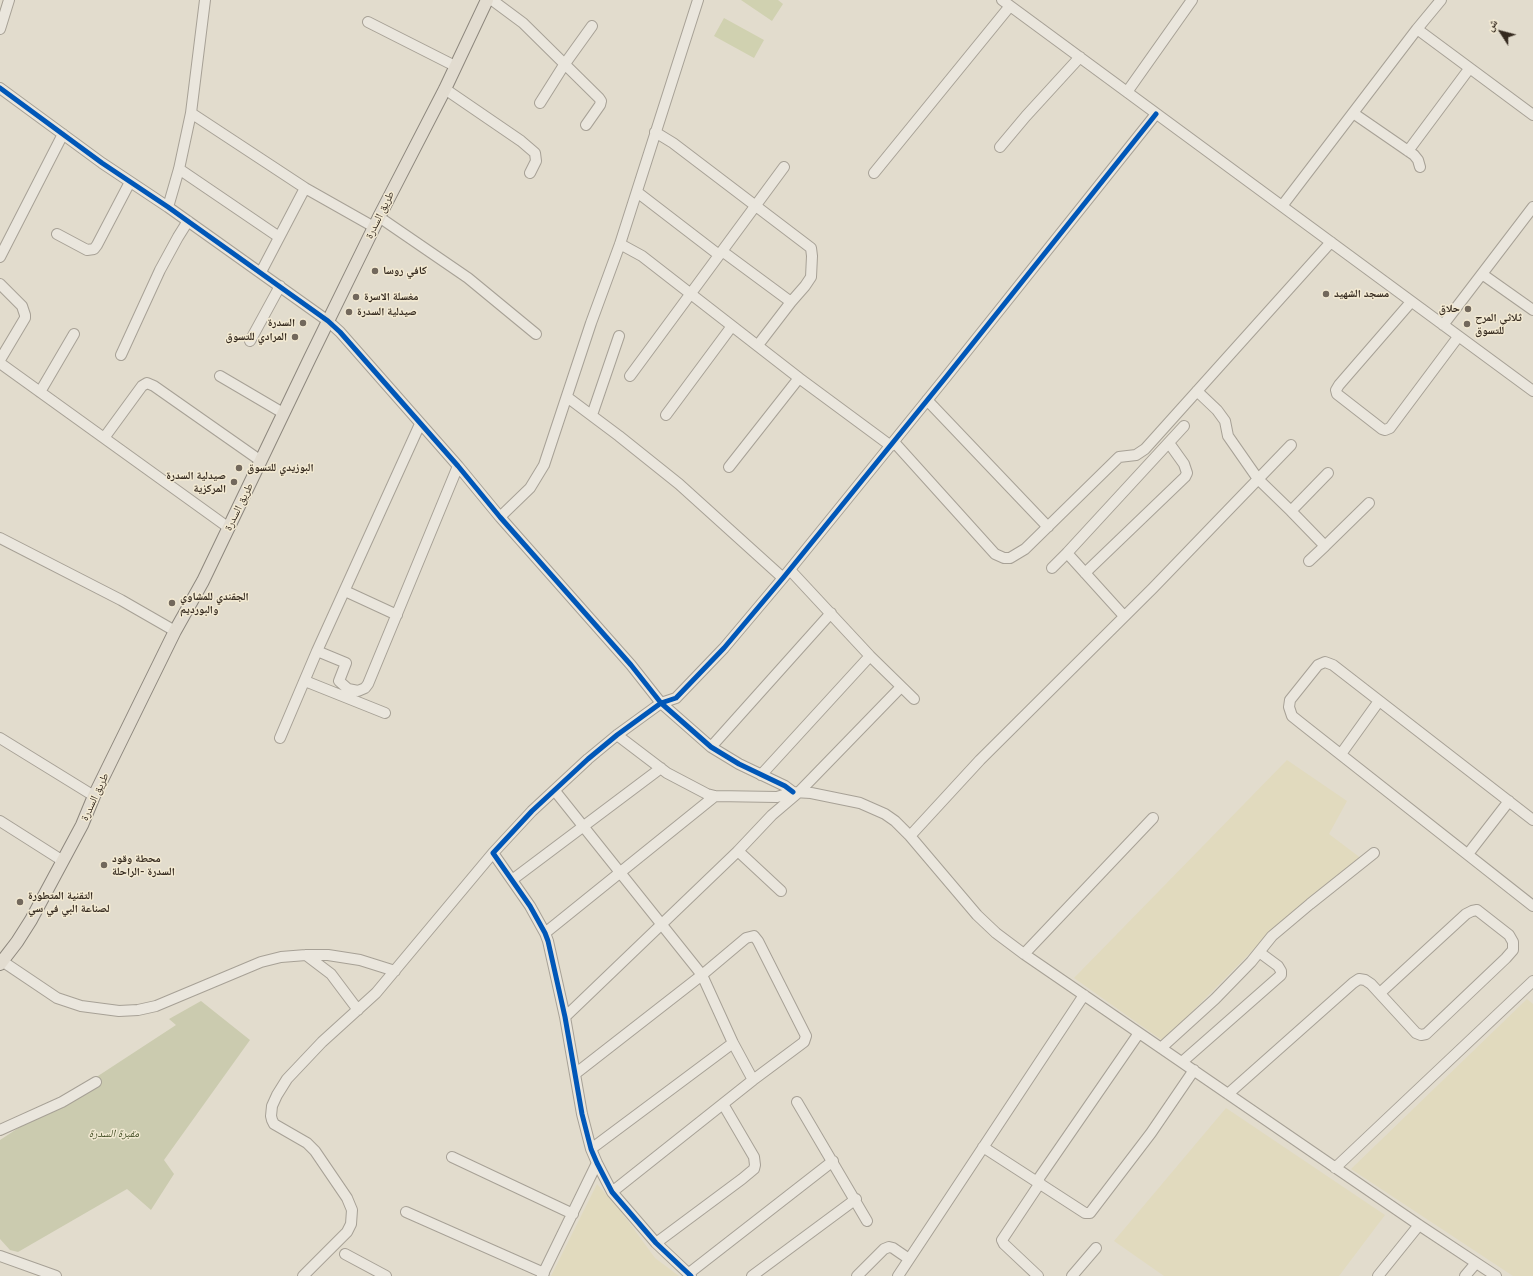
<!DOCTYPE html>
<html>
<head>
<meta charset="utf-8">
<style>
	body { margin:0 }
	#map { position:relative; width:1533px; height:1276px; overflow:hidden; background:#e2dccd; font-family:"PT Serif","Noto Naskh Arabic",serif }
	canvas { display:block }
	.north { position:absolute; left:1481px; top:12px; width:40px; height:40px; -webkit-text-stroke:3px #f3ead3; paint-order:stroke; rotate:306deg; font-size:11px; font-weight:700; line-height:16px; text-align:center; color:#352a1f }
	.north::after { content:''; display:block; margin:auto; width:14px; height:18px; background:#352a1f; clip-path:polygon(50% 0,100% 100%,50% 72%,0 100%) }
</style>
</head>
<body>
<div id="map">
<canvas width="1533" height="1276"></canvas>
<div class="north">ش</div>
</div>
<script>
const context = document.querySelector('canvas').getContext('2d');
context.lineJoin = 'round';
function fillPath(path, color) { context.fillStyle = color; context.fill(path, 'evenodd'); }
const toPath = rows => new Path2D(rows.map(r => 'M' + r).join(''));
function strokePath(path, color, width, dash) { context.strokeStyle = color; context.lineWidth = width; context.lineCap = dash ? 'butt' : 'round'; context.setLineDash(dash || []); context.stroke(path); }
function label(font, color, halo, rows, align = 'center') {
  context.font = font + ' "PT Serif","Noto Naskh Arabic",serif'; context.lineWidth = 3; context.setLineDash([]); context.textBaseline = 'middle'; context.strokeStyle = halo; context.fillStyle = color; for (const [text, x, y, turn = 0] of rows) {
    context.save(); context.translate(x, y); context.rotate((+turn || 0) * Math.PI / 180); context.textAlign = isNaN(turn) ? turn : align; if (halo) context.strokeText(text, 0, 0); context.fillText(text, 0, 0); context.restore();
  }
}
fillPath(toPath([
	[1287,760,1347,801,1329,834,1362,859,1262,941,1163,1041,1074,978],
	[1527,999,1533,1004,1533,1276,1513,1276,1351,1169],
	[1226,1108,1385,1215,1339,1276,1164,1276,1114,1241],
	[597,1184,620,1210,655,1258,679,1276,551,1276]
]), '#e1dabe');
fillPath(toPath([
	[741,0,778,0,783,4,772,21],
	[724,18,764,40,754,58,714,36]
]), '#d0d1b0');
fillPath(toPath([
	[201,1001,250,1040,164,1160,174,1174,151,1210,127,1189,18,1252,10,1250,0,1239,0,1140,176,1025,169,1019]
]), '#cbcbaf');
const minor = toPath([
	[492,0,523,23,599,98,601,101,600,105,586,125],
	[1002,0,1533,391],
	[368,22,455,66],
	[0,29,9,0],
	[1417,29,1533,115],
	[0,88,102,163,168,207,328,321,340,332,458,466,500,517,631,665,661,703,711,747,739,764,785,786,793,792],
	[445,89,521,141,535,153,536,161,530,173],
	[1127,92,1192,0],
	[540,103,564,65,592,26],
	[191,113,305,188,374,227],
	[1353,113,1414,155,1418,160,1420,167],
	[655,132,673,143,811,248,812,256,811,277,805,286,791,302,758,345],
	[1000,147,1026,116,1080,57],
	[1408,151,1469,69],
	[179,169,279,237],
	[874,173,1010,6],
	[637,192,719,255],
	[1282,206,1417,29,1441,0],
	[168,207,179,169,191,113,205,0],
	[379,217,468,278,536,334],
	[57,234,87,250,94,249,97,245,130,182],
	[620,244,642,256,799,378,891,446],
	[722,251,791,302],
	[0,257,63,134],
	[261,272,305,188],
	[1482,274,1533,310],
	[0,284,22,306,25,315,25,318,0,360],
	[1411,302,1339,385,1336,390,1337,394,1382,429,1385,430,1390,428,1458,337],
	[1443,325,1533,207],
	[250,341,280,286],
	[121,355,160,270,178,237,188,221],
	[0,363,229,528],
	[220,376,283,413],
	[630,376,784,167],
	[1197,391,1217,410,1225,421,1228,436,1258,479,1291,511,1328,473],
	[40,392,74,334],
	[567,397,619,436,679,484,783,578],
	[927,400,1048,527],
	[592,415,619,336],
	[666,415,732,326],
	[104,438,142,386,147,383,154,386,261,461],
	[894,442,995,554,1004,558,1010,558,1025,549,1119,457,1136,455,1145,449,1331,242],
	[729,467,799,378],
	[1291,511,1325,546,1369,503],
	[500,517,530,488,544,465,591,323,620,244,698,0],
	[0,538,121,600,175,631],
	[1067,553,1124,616],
	[1309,561,1325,546],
	[1052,568,1067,553,1184,426],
	[790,570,870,656,914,699],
	[1085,573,1185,477,1187,473,1184,464,1169,443],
	[345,591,397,615],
	[317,651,346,663,339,681,348,689,358,691,365,688,368,684,458,466],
	[305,681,385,713],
	[617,735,667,773,707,794,715,796,777,797,793,792,811,793,860,803,885,814,895,821,910,836,977,915,996,933,1024,954,1419,1225,1496,1276],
	[0,738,94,796],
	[280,738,317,651,420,424],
	[711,747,831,613],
	[1341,754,1379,701],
	[761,775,870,656],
	[555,791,702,975,733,1043,753,1080],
	[1533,820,1333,665,1325,662,1318,665,1290,700,1289,707,1292,716,1302,724,1533,906],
	[0,821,63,861],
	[910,836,980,760,1153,588,1291,445],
	[738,851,781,891],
	[1468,854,1509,801],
	[512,880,661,768],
	[545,933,715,796],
	[1024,954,1153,818],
	[306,955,331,974,358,1010],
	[2,961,57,998,81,1006,119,1011,138,1010,156,1006,261,962,281,957,306,955,328,955,360,960,395,971],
	[565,1017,738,851,772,815,799,792,901,687],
	[1161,1048,1215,999,1251,962,1272,936,1310,904,1374,853],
	[1182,1062,1281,975,1281,971,1278,966,1259,952],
	[575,1074,702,975,746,938,754,936,758,941,806,1036,804,1042,753,1080,612,1192],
	[1228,1094,1353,983,1359,979,1365,980,1371,984,1416,1033,1421,1035,1426,1034,1506,958,1513,950,1513,942,1509,935,1477,910,1472,911,1466,914,1380,993],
	[797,1102,867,1221],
	[0,1130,62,1102,96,1082],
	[983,1147,1085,1213,1090,1213,1151,1133,1194,1070],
	[591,1149,733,1043],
	[452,1157,573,1214],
	[1335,1168,1533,981],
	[1037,1181,1139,1033],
	[406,1212,544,1273],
	[656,1243,742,1179,754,1169,755,1165,754,1157,723,1104],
	[345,1254,386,1276],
	[0,1256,56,1276],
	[688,1274,833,1161],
	[303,1276,347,1232,351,1224,352,1210,347,1198,315,1151,307,1143,274,1124,272,1120,271,1116,272,1106,277,1095,287,1079,322,1042,376,993,493,853],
	[542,1276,597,1163],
	[691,1276,656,1243,612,1192,597,1163,591,1149,582,1114,565,1017,548,941,545,933,530,906,493,853,532,811,588,759,617,735,661,703,676,698,724,648,783,578,946,377,1156,114],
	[752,1276,856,1199],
	[857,1276,884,1249,889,1247,893,1248,909,1259],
	[898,1276,1084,995],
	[1038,1276,1004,1244,1002,1240,1040,1183],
	[1072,1276,1096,1248],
	[1378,1276,1419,1225],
	[1465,1276,1476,1263]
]);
const major = toPath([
	[0,964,17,942,31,920,82,825,94,796,175,631,203,581,310,358,379,217,445,89,487,0]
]);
strokePath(minor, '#a7a196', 12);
strokePath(major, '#8d877d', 14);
strokePath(minor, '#eae6dd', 10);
strokePath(major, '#e2dcd0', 12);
strokePath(toPath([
	[0,88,102,163,168,207,328,321,340,332,458,466,500,517,631,665,661,703,711,747,739,764,785,786,793,792],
	[691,1276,656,1243,612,1192,597,1163,591,1149,582,1114,565,1017,548,941,545,933,530,906,493,853,532,811,588,759,617,735,661,703,676,698,724,648,783,578,946,377,1156,114]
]), '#0057b8', 5);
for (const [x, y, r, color] of [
	[375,271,4,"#72685c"],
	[1326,294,4,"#72685c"],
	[356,297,4,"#72685c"],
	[1468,309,4,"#72685c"],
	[349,312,4,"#72685c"],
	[303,323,4,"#72685c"],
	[1467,324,4,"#72685c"],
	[295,337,4,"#72685c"],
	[239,468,4,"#72685c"],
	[234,482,4,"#72685c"],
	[172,603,4,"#72685c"],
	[104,865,4,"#72685c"],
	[20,902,4,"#72685c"]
]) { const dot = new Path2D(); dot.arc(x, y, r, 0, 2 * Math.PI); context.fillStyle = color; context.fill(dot); strokePath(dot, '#f3ead3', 1.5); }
label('11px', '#352a1f', '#f3ead3', [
	["طريق السدرة",380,215,-64],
	["طريق السدرة",239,507,-64],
	["طريق السدرة",95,797,-65]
]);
label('bold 11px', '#352a1f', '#f3ead3', [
	["كافي روسا",383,271],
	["مسجد الشهيد",1334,294],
	["مغسلة الاسرة",364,297],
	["حلاق",1460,309,"right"],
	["صيدلية السدرة",357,312],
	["ثلاثي المرح",1475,318],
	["للتسوق",1475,331],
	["السدرة",295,323,"right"],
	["المرادي للتسوق",287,337,"right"],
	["البوزيدي للتسوق",247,468],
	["صيدلية السدرة",226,476,"right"],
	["المركزية",226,489,"right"],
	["الجقندي للمشاوي",180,597],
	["والبورديم",180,610],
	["محطة وقود",112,859],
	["السدرة -الراحلة",112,872],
	["التقنية المتطورة",28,896],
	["لصناعة البي في سي",28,909]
], 'left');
label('italic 11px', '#455027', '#f3ead3', [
	["مقبرة السدرة",114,1134]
]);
</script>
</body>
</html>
